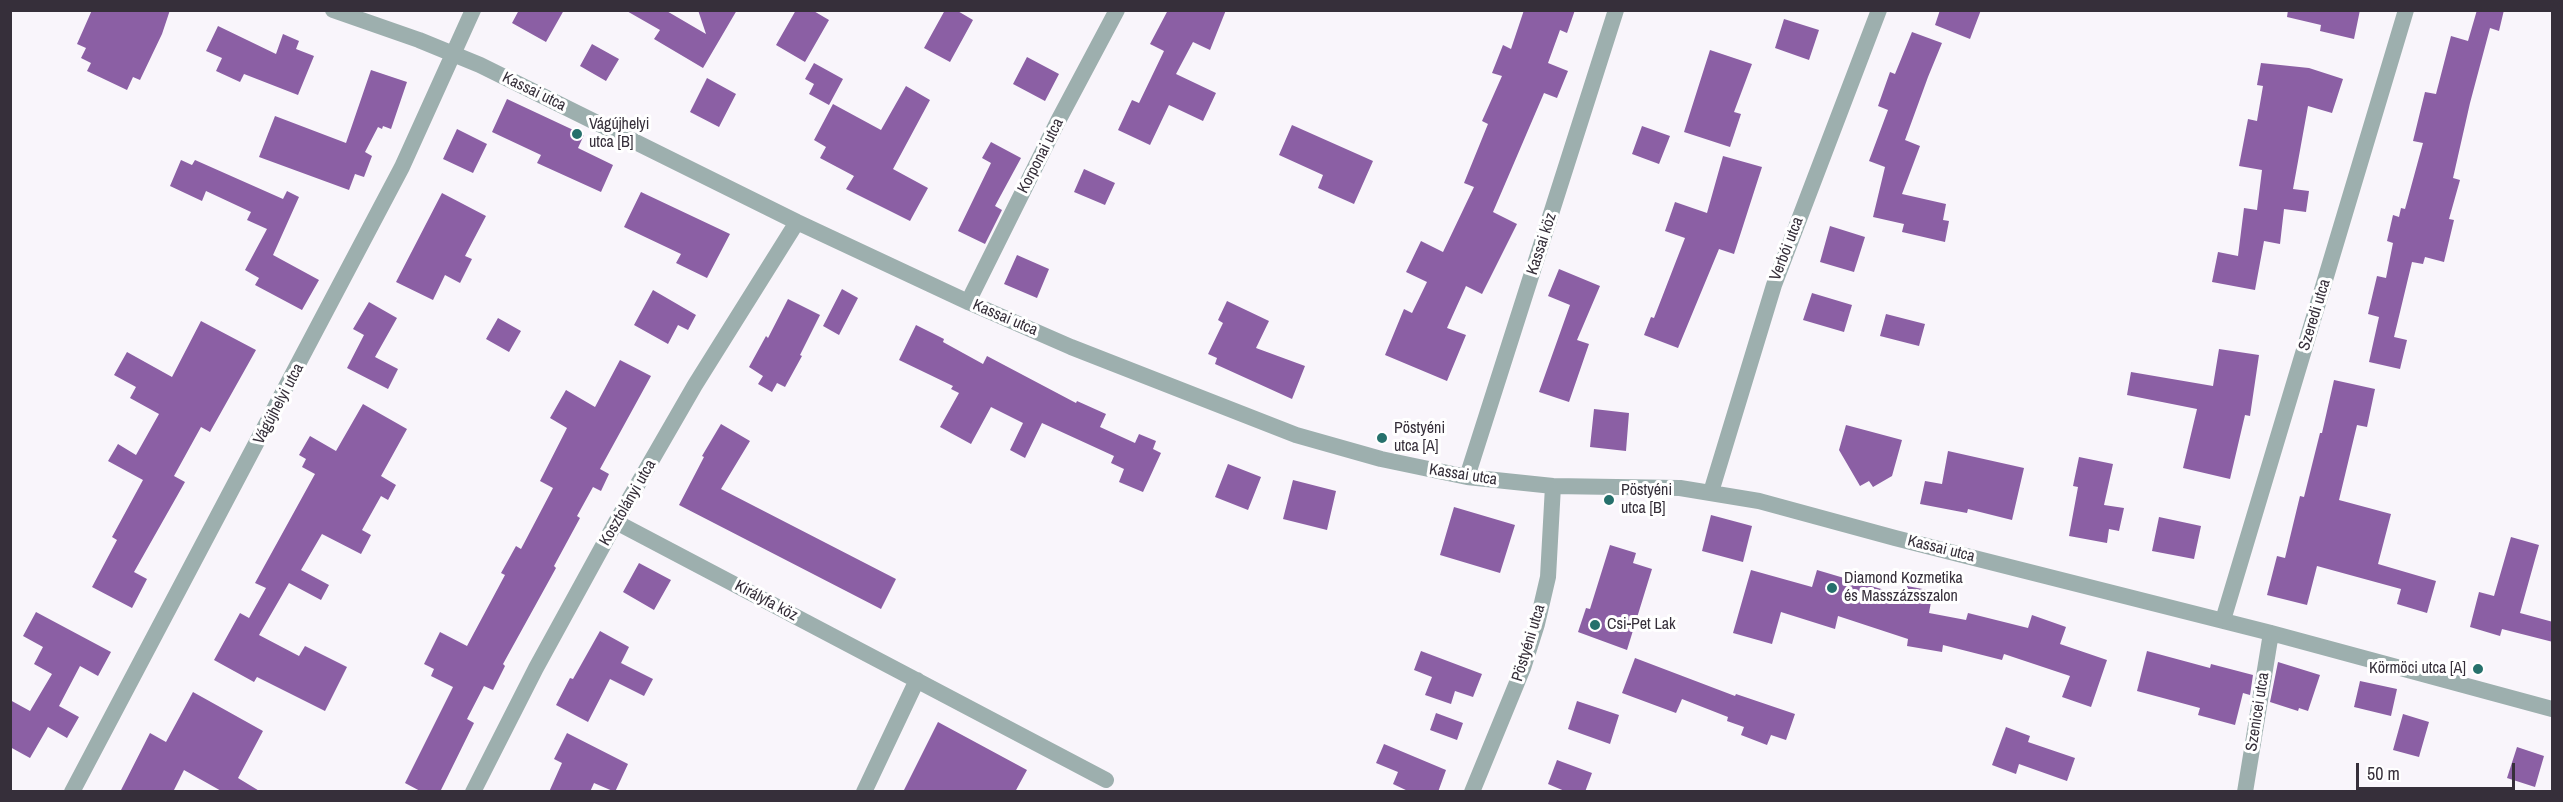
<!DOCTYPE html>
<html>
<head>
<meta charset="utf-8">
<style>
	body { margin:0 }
	#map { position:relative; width:2563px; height:802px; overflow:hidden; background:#f9f5fb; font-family:"Archivo Narrow",sans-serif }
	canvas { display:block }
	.frame { position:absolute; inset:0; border:12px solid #362f3a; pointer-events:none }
	.scale { position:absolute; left:2356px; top:763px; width:159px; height:27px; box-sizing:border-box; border:3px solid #362f3a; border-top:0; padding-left:8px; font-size:18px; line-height:21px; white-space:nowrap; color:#362f3a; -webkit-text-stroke:4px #fff; paint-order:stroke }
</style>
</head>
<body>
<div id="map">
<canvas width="2563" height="802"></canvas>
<div class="frame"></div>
<div class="scale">50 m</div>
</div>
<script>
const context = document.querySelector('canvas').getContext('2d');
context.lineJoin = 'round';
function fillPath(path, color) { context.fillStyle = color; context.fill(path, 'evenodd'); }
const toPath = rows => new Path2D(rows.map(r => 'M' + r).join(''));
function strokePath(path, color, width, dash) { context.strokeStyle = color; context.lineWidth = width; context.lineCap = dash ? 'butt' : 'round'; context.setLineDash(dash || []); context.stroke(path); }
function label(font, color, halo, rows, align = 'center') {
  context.font = font + ' "Archivo Narrow",sans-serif'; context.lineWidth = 6; context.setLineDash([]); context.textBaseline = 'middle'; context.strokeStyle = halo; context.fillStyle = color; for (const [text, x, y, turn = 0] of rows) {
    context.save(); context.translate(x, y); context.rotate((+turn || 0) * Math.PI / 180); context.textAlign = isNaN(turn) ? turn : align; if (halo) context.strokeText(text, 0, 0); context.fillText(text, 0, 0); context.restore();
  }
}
fillPath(toPath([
	[92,10,170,10,162,34,140,80,133,77,127,90,87,71,91,63,81,58,86,48,77,44],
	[519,10,564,10,546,42,512,23],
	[625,10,665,10,706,34,698,10,737,10,703,68,654,39,660,30],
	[796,10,812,10,829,20,805,62,776,45],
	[945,10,956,10,973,20,950,62,924,48],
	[1168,10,1226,10,1210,50,1193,42,1176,74,1216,93,1203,121,1169,105,1150,145,1118,130,1132,100,1139,103,1164,51,1150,44],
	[1524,10,1575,10,1567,33,1560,30,1548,63,1568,71,1557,98,1544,93,1493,212,1517,224,1482,294,1466,286,1447,328,1466,335,1447,381,1385,355,1404,309,1412,313,1427,282,1406,272,1421,241,1443,252,1474,187,1464,183,1488,124,1482,121,1502,76,1492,73,1503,45,1511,49],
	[1940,10,1981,10,1970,39,1935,25],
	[2288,10,2360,10,2354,39,2320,31,2321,25,2287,17],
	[2477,10,2504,10,2499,31,2490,28,2470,103,2453,178,2460,180,2449,219,2454,220,2444,262,2425,257,2423,264,2412,262,2394,337,2407,340,2400,369,2369,362,2379,317,2368,314,2377,276,2386,278,2393,243,2387,241,2393,215,2399,217,2401,208,2405,209,2423,143,2413,141,2425,92,2436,94,2451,36,2468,41],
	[1784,19,1819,30,1809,60,1775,48],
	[218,26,276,54,283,34,299,41,296,49,314,56,298,95,244,74,240,82,216,71,222,58,206,51],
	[1912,32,1942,43,1928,77,1905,140,1920,146,1902,194,1946,204,1943,220,1949,221,1945,242,1902,232,1904,224,1873,217,1885,167,1869,161,1888,110,1878,106,1890,72,1895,74],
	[592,44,619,59,606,81,580,66],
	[1710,50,1752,64,1734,112,1741,114,1730,147,1684,132],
	[1027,57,1059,74,1045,101,1013,84],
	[814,63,843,79,829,105,809,94,814,84,805,79],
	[2261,63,2309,68,2343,79,2332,113,2308,106,2293,189,2309,191,2306,212,2284,209,2280,244,2264,241,2255,290,2212,282,2218,252,2238,256,2244,208,2257,210,2262,170,2239,166,2248,119,2257,121,2263,86,2257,85],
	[371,70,407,82,391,129,383,126,382,129,378,127,365,152,372,156,364,177,355,174,349,190,259,157,275,116,346,143],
	[707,78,736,94,719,127,690,112],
	[906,86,930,100,893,169,928,188,910,221,846,189,854,176,820,158,826,147,814,140,833,104,881,130],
	[507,99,584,135,578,148,613,165,601,192,537,163,541,155,492,132],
	[1292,125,1373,161,1354,204,1318,188,1323,175,1279,155],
	[1642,126,1670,136,1659,164,1632,154],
	[457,129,487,144,473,173,443,159],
	[991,142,1021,158,995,206,1002,210,985,244,958,231,991,163,982,158],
	[1723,156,1762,167,1734,254,1719,249,1678,348,1644,335,1651,317,1654,318,1685,238,1665,231,1675,202,1707,213],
	[181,160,192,165,195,160,283,199,287,191,299,197,273,255,319,280,302,310,255,285,259,278,245,270,267,229,247,220,251,212,206,191,202,201,170,186],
	[1084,169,1115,183,1105,205,1074,192],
	[641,192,730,234,707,278,676,263,681,254,624,227],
	[442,193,486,216,465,256,472,259,460,283,445,275,433,300,396,282],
	[1830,226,1865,237,1854,272,1820,262],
	[1017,255,1049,269,1037,298,1004,284],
	[1559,269,1600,286,1577,340,1589,344,1569,402,1539,392,1570,305,1548,296],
	[842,289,858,298,839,335,823,326],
	[653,290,696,315,688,330,678,325,668,344,634,325],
	[1812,293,1852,305,1844,332,1803,320],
	[788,299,820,315,800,355,802,356,785,387,777,383,772,392,758,384,763,376,749,367,766,336,768,338],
	[1227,301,1269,321,1256,348,1305,366,1292,399,1215,364,1217,358,1208,354,1223,323,1218,320],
	[369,302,397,318,375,357,398,369,388,389,347,368,364,335,353,329],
	[1886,314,1925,324,1919,346,1880,336],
	[498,318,521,331,509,352,486,339],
	[201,321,256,350,210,432,201,427,174,476,185,482,134,572,147,579,132,608,92,587,117,540,112,537,143,480,108,461,118,444,136,455,159,414,130,398,136,387,114,375,127,352,172,377],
	[916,325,944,339,943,342,983,364,987,356,1076,403,1077,401,1106,414,1100,427,1135,443,1139,434,1156,441,1153,449,1161,453,1143,492,1119,482,1124,469,1111,463,1114,456,1042,423,1025,458,1010,450,1023,423,991,407,971,444,940,427,959,393,951,389,953,386,899,360],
	[2219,349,2259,355,2250,416,2245,415,2230,479,2183,468,2197,409,2127,395,2131,372,2213,386],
	[620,360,651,376,600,469,609,474,601,491,593,487,577,516,580,518,554,566,556,568,503,664,505,666,493,690,484,686,467,719,474,723,440,792,422,792,405,783,453,687,431,676,434,669,424,664,440,632,467,646,505,575,501,573,516,546,521,549,553,488,540,481,567,428,550,418,566,390,595,407],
	[2334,380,2375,389,2367,427,2357,425,2339,500,2391,514,2378,564,2436,581,2427,613,2397,604,2401,589,2317,566,2307,605,2267,595,2277,556,2285,558,2300,496,2304,497,2320,433,2322,433],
	[363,404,407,429,381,476,396,485,388,500,381,496,362,530,371,535,361,554,322,534,301,570,329,585,321,600,289,583,259,635,299,656,305,646,347,667,325,711,257,677,254,682,214,660,240,613,249,618,266,588,255,583,315,474,302,467,306,459,299,455,310,436,336,451],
	[1594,409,1629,413,1626,451,1590,447],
	[721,424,750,441,721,489,896,579,881,609,679,505,704,457,702,456],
	[1846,425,1902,440,1892,476,1873,487,1869,481,1860,486,1839,450],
	[1948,451,2024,468,2012,520,1968,509,1967,513,1920,504,1925,481,1942,484],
	[2079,457,2113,464,2104,505,2124,508,2119,531,2109,529,2107,543,2069,536,2078,487,2073,486],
	[1228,464,1261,477,1248,510,1215,497],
	[1293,480,1336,491,1327,530,1283,519],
	[1454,507,1515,525,1500,573,1440,555],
	[1711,515,1752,526,1743,562,1702,551],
	[2159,517,2201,526,2194,559,2152,551],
	[2511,537,2539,545,2520,613,2553,622,2553,642,2502,629,2500,636,2470,627,2479,592,2494,596],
	[1610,545,1636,553,1633,563,1652,569,1627,650,1578,632,1586,608,1590,609],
	[639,563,671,580,654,610,623,592],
	[1751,570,1812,587,1817,570,1905,596,1907,586,1933,591,1929,613,1966,620,1968,613,2028,628,2032,615,2066,627,2060,644,2107,660,2091,707,2062,697,2070,676,2004,654,2002,660,1943,645,1942,652,1907,646,1908,639,1838,616,1835,629,1781,612,1772,644,1733,633],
	[36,612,111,652,98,676,80,666,59,706,79,717,67,738,48,727,30,758,10,747,10,700,30,711,52,674,34,664,43,647,23,636],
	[600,631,629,647,621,663,653,679,644,696,610,679,588,722,556,705,570,678,573,679],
	[1421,651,1482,674,1473,697,1455,691,1451,704,1425,695,1432,677,1414,670],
	[2147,651,2210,668,2211,664,2253,675,2250,695,2243,693,2235,725,2198,715,2200,708,2137,691],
	[1635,658,1735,696,1736,694,1795,714,1786,740,1771,735,1767,745,1741,735,1744,727,1727,721,1728,717,1682,699,1676,713,1622,693],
	[2278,662,2320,675,2308,711,2299,708,2298,711,2270,702],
	[2360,681,2397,689,2391,716,2354,707],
	[193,692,263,731,238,778,261,792,223,792,184,770,173,792,120,792,150,733,166,742],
	[1577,701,1619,715,1610,744,1568,729],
	[1436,713,1463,723,1457,740,1430,730],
	[2403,714,2429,722,2419,757,2393,750],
	[938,722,1027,770,1015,792,903,792],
	[2006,727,2030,736,2028,742,2075,758,2067,781,2019,764,2016,774,1992,765],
	[567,733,628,764,615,792,594,783,590,792,549,792,562,763,554,759],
	[1384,744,1446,770,1438,792,1410,792,1393,784,1398,772,1376,763],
	[2517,747,2544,756,2535,787,2507,778],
	[1557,760,1592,773,1585,792,1567,792,1548,784]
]), '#8b5fa4');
strokePath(toPath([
	[333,10,419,40,480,65,797,222,968,302,1071,347,1296,435,1381,459,1467,477,1553,486,1680,488,1759,501,1895,538,2271,633,2552,709],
	[968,302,1058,121,1117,10],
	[1467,477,1616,10],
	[1711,492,1774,285,1879,10],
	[616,522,1106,780],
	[2223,620,2406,10],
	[72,792,402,167,473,10],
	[473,792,536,668,616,522,695,385,797,222],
	[864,792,917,680],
	[1472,792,1523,668,1537,624,1548,577,1553,486],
	[2245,792,2271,633]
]), '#9dafae', 16);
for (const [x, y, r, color] of [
	[577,134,6,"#26706c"],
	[1382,438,6,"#26706c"],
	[1609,500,6,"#26706c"],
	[1832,588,6,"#26706c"],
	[1595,625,6,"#26706c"],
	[2478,669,6,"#26706c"]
]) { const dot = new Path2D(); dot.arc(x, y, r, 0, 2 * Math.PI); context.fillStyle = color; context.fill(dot); strokePath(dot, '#fff', 2); }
label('16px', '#362f3a', '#fff', [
	["Kassai utca",534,92,26],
	["Korponai utca",1041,156,-63],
	["Kassai köz",1542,244,-72],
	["Verbói utca",1787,249,-69],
	["Szeredi utca",2315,315,-73],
	["Kassai utca",1005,318,23],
	["Vágújhelyi utca",279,404,-62],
	["Kassai utca",1463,475,9],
	["Kosztolányi utca",628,503,-60],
	["Kassai utca",1941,549,14],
	["Királyfa köz",766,601,28],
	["Pöstyéni utca",1529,643,-73],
	["Szenicei utca",2258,712,-81]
]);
label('16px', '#362f3a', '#fff', [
	["Vágújhelyi",589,125],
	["utca [B]",589,143],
	["Pöstyéni",1394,429],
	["utca [A]",1394,447],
	["Pöstyéni",1621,491],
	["utca [B]",1621,509],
	["Diamond Kozmetika",1844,579],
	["és Masszázsszalon",1844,597],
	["Csi-Pet Lak",1607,625],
	["Körmöci utca [A]",2466,669,"right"]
], 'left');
</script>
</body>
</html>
